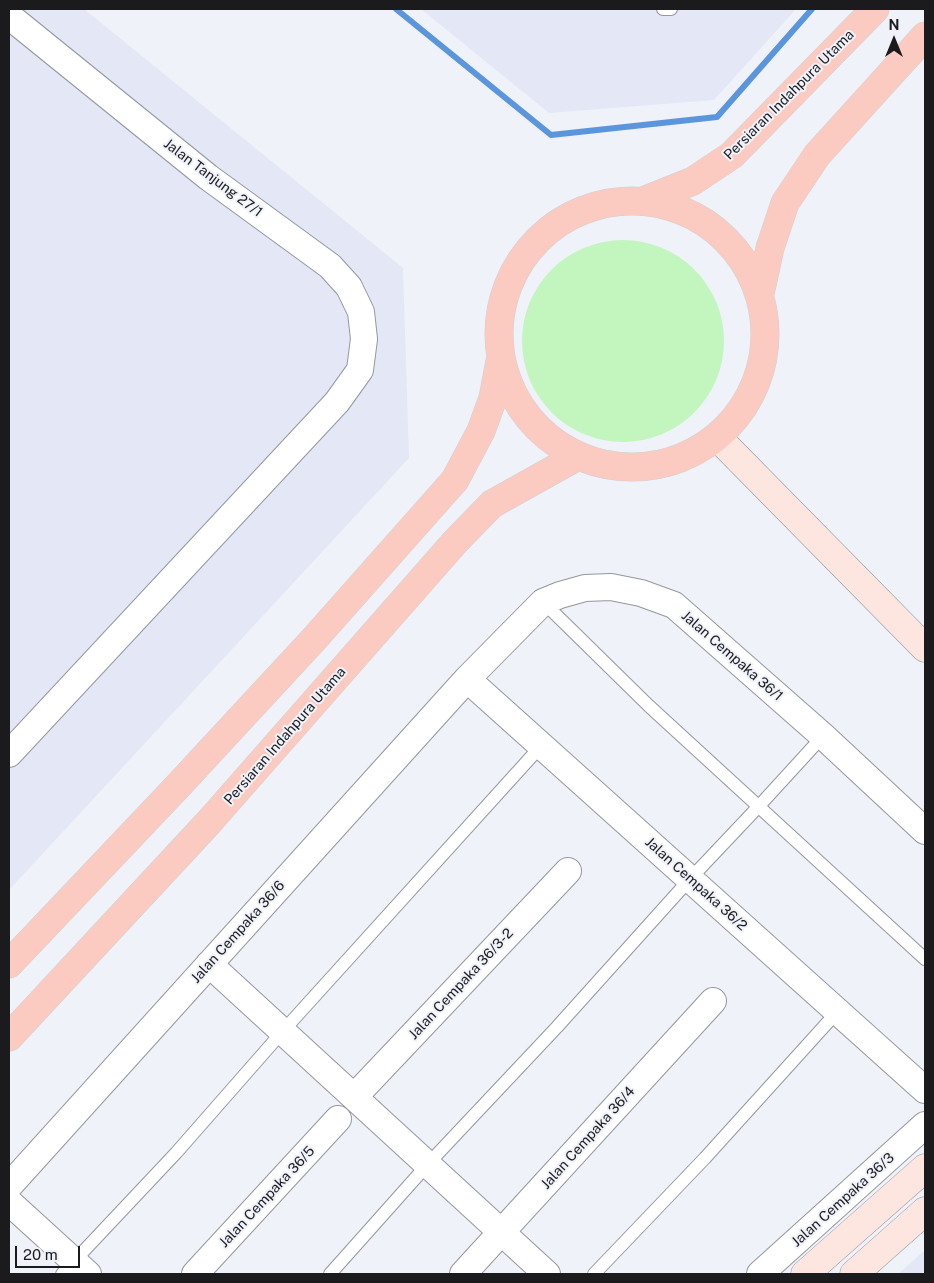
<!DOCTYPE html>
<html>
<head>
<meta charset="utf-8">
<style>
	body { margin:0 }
	#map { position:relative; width:934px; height:1283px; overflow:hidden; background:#f0f2fa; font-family:"Public Sans",sans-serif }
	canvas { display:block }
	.frame { position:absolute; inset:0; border:10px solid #1b1b1e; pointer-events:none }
	.north { position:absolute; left:869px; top:15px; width:50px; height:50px; -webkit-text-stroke:4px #f0f2fa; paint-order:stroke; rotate:0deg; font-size:14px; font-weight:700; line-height:20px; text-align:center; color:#1b1b1e }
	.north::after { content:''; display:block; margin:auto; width:18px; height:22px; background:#1b1b1e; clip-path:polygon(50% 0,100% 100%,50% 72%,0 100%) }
	.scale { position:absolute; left:15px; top:1246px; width:65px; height:22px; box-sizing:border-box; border:2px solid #1b1b1e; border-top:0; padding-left:6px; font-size:15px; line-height:18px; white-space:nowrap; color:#1b1b1e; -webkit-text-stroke:4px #f0f2fa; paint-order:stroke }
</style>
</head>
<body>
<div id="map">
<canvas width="934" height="1283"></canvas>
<div class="frame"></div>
<div class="north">N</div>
<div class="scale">20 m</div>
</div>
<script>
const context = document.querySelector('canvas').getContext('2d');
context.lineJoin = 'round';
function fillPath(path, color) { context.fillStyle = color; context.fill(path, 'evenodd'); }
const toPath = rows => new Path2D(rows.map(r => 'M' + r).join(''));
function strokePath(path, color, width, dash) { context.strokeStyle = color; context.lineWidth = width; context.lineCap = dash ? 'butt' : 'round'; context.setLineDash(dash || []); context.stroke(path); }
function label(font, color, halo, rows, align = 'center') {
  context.font = font + ' "Public Sans",sans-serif'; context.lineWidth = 4; context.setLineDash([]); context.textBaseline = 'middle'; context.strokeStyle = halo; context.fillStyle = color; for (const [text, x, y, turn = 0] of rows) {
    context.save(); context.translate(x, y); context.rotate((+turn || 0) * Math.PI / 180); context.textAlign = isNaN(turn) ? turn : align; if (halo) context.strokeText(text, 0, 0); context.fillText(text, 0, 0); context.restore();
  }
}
fillPath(toPath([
	[9,9,84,9,403,268,409,458,9,890],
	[421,9,796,9,714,100,549,113],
	[925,1250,925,1274,898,1274]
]), '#e3e7f6');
fillPath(toPath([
	'522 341a101 101 0 1 1 202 0a101 101 0 1 1-202 0Z'
]), '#c2f6be');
strokePath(toPath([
	[396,9,551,135,717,117,812,9]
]), '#5b96dd', 6);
const lane = toPath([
	[663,9,671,9],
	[543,602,649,706,925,959],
	[62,1274,176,1153,283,1031,541,746],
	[330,1274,428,1164,557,1027,690,879,759,806,823,736],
	[594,1274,705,1158,838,1011]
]);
const street = toPath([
	[9,16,208,177,330,266,349,287,361,312,364,339,360,370,337,402,9,754],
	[467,679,925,1090],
	[209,964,547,1274],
	[354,1097,568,871],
	[9,1186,467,679,543,602,560,595,585,588,611,587,641,593,674,605,823,736,925,831],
	[9,1202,88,1274],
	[195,1274,338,1119],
	[463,1274,713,1001],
	[760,1274,925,1125]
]);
const secondary = toPath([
	[717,437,925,648],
	[805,1274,925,1168],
	[854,1274,925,1211]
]);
const primary = toPath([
	[643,201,693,181,732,155,875,9],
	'499 334a133 133 0 1 1 266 0a133 133 0 1 1-266 0Z',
	[760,294,770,248,785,203,817,155,925,36],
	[9,964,177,787,315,638,455,480,481,431,493,398,500,361],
	[9,1037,209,822,455,542,492,504,578,456]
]);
strokePath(lane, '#95979f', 14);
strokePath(street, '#95979f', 28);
strokePath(secondary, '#95979f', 29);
strokePath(primary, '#d1d1d2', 29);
strokePath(lane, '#fff', 12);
strokePath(street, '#fff', 26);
strokePath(secondary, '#fde5e0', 28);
strokePath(primary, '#fbcbc1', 28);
label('14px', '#1b1b1e', '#f0f2fa', [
	["Persiaran Indahpura Utama",789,95,-45],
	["Jalan Tanjung 27/1",213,178,37],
	["Jalan Cempaka 36/1",732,656,41],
	["Persiaran Indahpura Utama",285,736,-49],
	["Jalan Cempaka 36/2",696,884,42],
	["Jalan Cempaka 36/6",238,932,-48],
	["Jalan Cempaka 36/3-2",461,984,-47],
	["Jalan Cempaka 36/4",588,1138,-48],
	["Jalan Cempaka 36/5",267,1197,-47],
	["Jalan Cempaka 36/3",843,1200,-42]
]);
</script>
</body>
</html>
